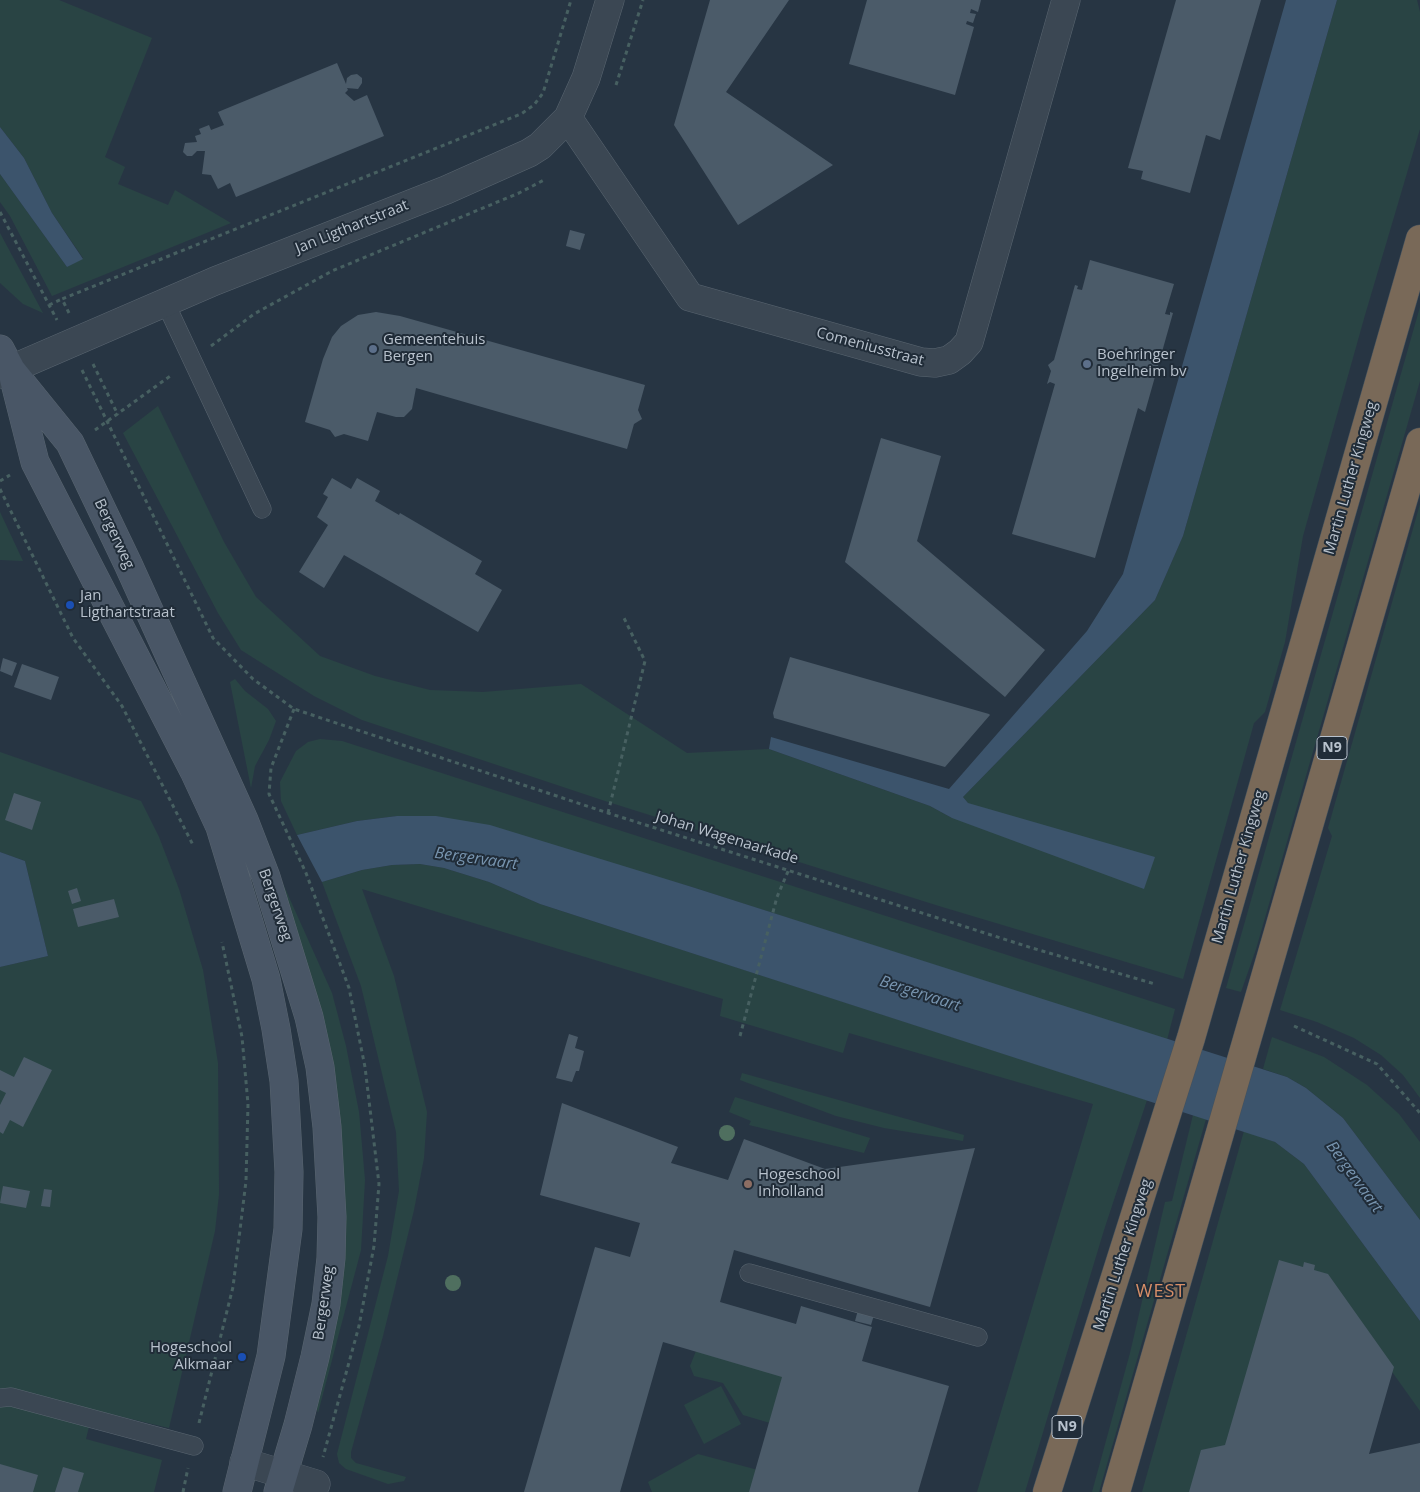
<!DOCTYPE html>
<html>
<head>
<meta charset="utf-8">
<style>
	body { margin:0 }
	canvas { display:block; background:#273543 }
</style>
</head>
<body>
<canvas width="1420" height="1492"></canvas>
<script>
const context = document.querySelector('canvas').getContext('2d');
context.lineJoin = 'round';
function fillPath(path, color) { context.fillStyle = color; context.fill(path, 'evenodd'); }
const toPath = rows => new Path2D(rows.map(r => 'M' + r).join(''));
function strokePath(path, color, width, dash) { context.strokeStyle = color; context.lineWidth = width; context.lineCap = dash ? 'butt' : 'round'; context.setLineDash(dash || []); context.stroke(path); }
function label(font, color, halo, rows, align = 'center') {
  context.font = font + ' "Open Sans",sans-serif'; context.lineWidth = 4; context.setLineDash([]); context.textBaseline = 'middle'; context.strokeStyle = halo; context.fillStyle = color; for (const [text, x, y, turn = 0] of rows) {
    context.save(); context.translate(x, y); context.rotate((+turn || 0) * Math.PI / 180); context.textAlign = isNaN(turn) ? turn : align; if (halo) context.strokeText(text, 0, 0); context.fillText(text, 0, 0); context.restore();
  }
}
fillPath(toPath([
	[0,0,59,0,152,38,105,157,125,167,118,184,168,205,175,190,231,223,52,296,10,216,0,202,0,174,67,267,83,258,52,213,24,158,0,127],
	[1337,0,1417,0,1420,12,1420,129,1365,315,1303,536,1285,642,1265,712,1254,723,1183,979,939,906,605,801,362,720,314,696,241,650,218,613,123,433,158,406,224,542,256,597,320,656,375,676,430,690,483,692,581,684,687,753,769,749,930,806,952,818,968,803,963,797,1155,600,1183,536],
	[0,233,43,313,23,304,0,283],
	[1420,307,1420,381,1256,949,1241,992,1226,988],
	[1420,504,1420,1098,1403,1075,1381,1055,1354,1038,1317,1022,1280,1010,1332,836,1328,828],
	[0,512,23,561,0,560],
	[235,679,245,691,268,709,276,721,269,740,255,766,251,788,230,682],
	[320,739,342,741,1175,1009,1167,1040,692,887,436,816,397,816,357,821,297,835,281,801,280,782,296,751,308,742],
	[0,752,141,801,159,837,179,889,203,970,218,1063,219,1194,215,1231,169,1428,93,1410,86,1439,162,1460,154,1492,0,1492,0,967,48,956,25,861,0,852],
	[420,864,444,868,489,882,540,904,1147,1100,1104,1230,1025,1492,977,1492,1093,1104,849,1033,843,1053,720,1016,723,999,362,889,394,976,427,1112,424,1158,414,1210,383,1336,351,1452,351,1458,356,1463,406,1477,404,1481,388,1484,346,1469,339,1463,337,1454,388,1256,399,1191,396,1132,361,986,322,882,362,870,392,865],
	[275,866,332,993,346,1046,359,1112,365,1180,361,1250,318,1413,315,1399,341,1227],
	[1272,1037,1324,1057,1367,1085,1399,1114,1420,1142,1420,1220,1343,1118,1306,1088,1287,1077,1263,1069],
	[742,1073,964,1135,963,1141,884,1128,836,1116,740,1080],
	[735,1097,870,1138,864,1153,749,1125,751,1121,729,1112],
	[1193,1115,1206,1119,1099,1492,1092,1492,1130,1353,1165,1202,1172,1201],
	[1244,1131,1275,1142,1304,1164,1420,1321,1420,1411,1370,1341,1233,1492,1142,1492],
	[696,1351,783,1376,770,1423,743,1415,723,1383,694,1376,690,1366],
	[721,1386,741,1424,704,1444,684,1405],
	[698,1454,758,1470,752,1492,652,1492,648,1482]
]), '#294444');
fillPath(toPath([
	[1286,0,1337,0,1183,536,1155,600,963,797,968,803,1155,857,1144,889,952,818,930,806,769,749,771,737,949,789,1087,631,1123,574],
	[0,127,24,158,52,213,83,259,67,267,0,174],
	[397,816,436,816,490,825,692,887,1287,1077,1306,1088,1343,1118,1420,1220,1420,1321,1304,1164,1275,1142,540,904,489,882,444,868,420,864,392,865,362,870,322,882,297,835,357,821],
	[0,852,25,861,48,956,0,967]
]), '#3c546c');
fillPath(toPath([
	[710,0,789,0,726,92,833,165,738,225,674,125],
	[867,0,981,0,978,12,971,9,970,13,976,14,973,23,967,21,966,24,974,27,955,95,849,64],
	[1176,0,1261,0,1220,140,1206,135,1190,193,1141,179,1143,171,1128,168],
	[337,63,346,84,347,78,351,75,357,74,362,78,362,83,358,89,347,88,348,90,345,93,354,101,367,95,384,136,236,197,230,183,218,189,211,175,202,174,205,151,197,151,192,156,187,156,183,152,185,143,197,142,195,136,201,134,199,129,209,125,211,130,224,125,218,112],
	[570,230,585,234,580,250,566,246],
	[1090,260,1174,284,1165,314,1170,315,1170,312,1173,313,1145,412,1138,408,1095,558,1012,534,1055,384,1050,382,1047,384,1051,371,1048,365,1054,360,1075,285,1078,286,1077,289,1082,290],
	[376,312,400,316,645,385,638,410,642,419,634,424,627,449,416,388,412,409,404,417,396,417,377,412,368,441,344,434,335,437,330,430,305,422,323,359,332,337,341,326,358,315],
	[881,438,941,456,917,541,1045,650,1005,697,845,562],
	[332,478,351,489,357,478,380,491,375,501,399,515,400,513,482,561,475,574,502,590,478,632,344,555,324,588,299,572,328,525,317,517,328,497,323,494],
	[790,657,989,714,990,715,945,767,774,718,773,713],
	[3,658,17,663,12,676,0,671],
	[22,664,59,677,51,700,14,687],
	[14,793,41,802,32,830,5,820],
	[77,888,81,901,72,904,68,891],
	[114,899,119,917,78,927,73,909],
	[569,1034,578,1037,575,1048,584,1051,579,1071,576,1071,572,1082,556,1078],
	[24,1057,52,1070,23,1127,10,1120,3,1134,0,1132,0,1105,6,1093,0,1090,0,1070,14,1077],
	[562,1103,678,1147,671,1163,728,1180,744,1139,825,1169,975,1148,930,1307,734,1250,720,1302,796,1324,801,1306,872,1327,862,1361,949,1386,918,1492,749,1492,782,1377,663,1342,620,1492,524,1492,595,1247,630,1257,640,1223,540,1195],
	[3,1186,30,1191,26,1208,0,1203],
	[44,1189,52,1190,50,1207,41,1206],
	[1279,1260,1303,1267,1304,1262,1315,1265,1314,1270,1328,1274,1394,1367,1369,1454,1420,1443,1420,1492,1189,1492,1201,1450,1225,1445],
	[858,1310,874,1315,871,1325,855,1321],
	[0,1464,38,1475,33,1492,0,1492],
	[63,1467,84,1473,78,1492,55,1492]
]), '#4b5b69');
const lane = toPath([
	[165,302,262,509],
	[749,1273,978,1337],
	[0,1398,11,1397,194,1446]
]);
const street = toPath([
	[568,118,690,297,921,362,935,363,949,360,960,352,969,342,1066,0],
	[0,374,215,281,446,190,529,153,540,146,568,118,586,78,610,0],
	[244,1462,316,1484]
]);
const secondary = toPath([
	[0,349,11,370,70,443,128,564,244,820,266,877,309,1017,320,1067,327,1127,332,1217,331,1258,326,1304,315,1357,298,1425,278,1492],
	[14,379,35,462,194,771,220,827,266,979,276,1029,284,1081,289,1172,288,1229,271,1356,237,1492]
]);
const highway = toPath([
	[1047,1492,1191,1038,1420,239],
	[1116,1492,1420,442]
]);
strokePath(lane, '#596570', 19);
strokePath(street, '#596570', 29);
strokePath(secondary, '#596570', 29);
strokePath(highway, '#46525d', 29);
strokePath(toPath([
	[616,85,643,0],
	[0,212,57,320],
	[49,305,62,299],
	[69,313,62,299,521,114,534,105,543,93,571,0],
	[211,346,254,314,332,271,519,193,544,180],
	[93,364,118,415],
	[82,370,213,638,253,679,294,709,608,813,1032,948,1155,984],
	[95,430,173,374],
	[0,481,10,475],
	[0,489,73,638,122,706,193,845],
	[294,709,271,768,269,794,306,873,349,988,365,1067,379,1184,374,1246,359,1326,323,1457],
	[608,813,645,661,624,618],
	[1294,1026,1377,1064,1420,1113],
	[740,1036,777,897,789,869],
	[199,1423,233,1287,246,1181,248,1104,242,1037,222,942],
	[183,1492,188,1468]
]), '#476061', 3, [4, 4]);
strokePath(lane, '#3b4753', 18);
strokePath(street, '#3b4753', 28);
strokePath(secondary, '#495666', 28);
strokePath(highway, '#796958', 28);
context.fillStyle = '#4f6f5f';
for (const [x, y] of [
	[727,1133],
	[453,1283]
]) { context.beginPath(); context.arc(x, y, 8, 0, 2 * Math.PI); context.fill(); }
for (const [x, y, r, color] of [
	[373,349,5,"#5c6f8a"],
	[1087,364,5,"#5c6f8a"],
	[70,605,5,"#1a4fb4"],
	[748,1184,5,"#8d6e63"],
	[242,1357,5,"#1a4fb4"]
]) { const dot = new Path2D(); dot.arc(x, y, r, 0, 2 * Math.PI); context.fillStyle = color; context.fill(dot); strokePath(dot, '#202c38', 2); }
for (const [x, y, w] of [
	[1332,748,30],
	[1067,1427,30]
]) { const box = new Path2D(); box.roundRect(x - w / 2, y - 11.5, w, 23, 4); context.fillStyle = '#202c38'; context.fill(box); strokePath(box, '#b8c2cd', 1); }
label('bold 14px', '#b8c2cd', null, [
	["N9",1332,748],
	["N9",1067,1427]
]);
label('15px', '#b8c2cd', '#202c38', [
	["Jan Ligthartstraat",352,227,-22],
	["Comeniusstraat",870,347,15],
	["Martin Luther Kingweg",1351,478,-74],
	["Bergerweg",114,534,65],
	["Johan Wagenaarkade",727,838,17],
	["Martin Luther Kingweg",1239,867,-74],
	["Bergerweg",275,905,71],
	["Martin Luther Kingweg",1123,1255,-72],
	["Bergerweg",324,1303,-82]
]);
label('15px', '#b8c2cd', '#202c38', [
	["Gemeentehuis",383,340],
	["Bergen",383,357],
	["Boehringer",1097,355],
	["Ingelheim bv",1097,372],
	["Jan",80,596],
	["Ligthartstraat",80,613],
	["Hogeschool",758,1175],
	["Inholland",758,1192],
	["Hogeschool",232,1348,"right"],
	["Alkmaar",232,1365,"right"]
], 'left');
label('italic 16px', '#7895b0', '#202c38', [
	["Bergervaart",476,859,8],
	["Bergervaart",920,994,18],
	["Bergervaart",1354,1177,54]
]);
context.letterSpacing = '1px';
label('18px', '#d88f68', '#202c38', [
	["WEST",1161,1292]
]);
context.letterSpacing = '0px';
</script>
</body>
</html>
